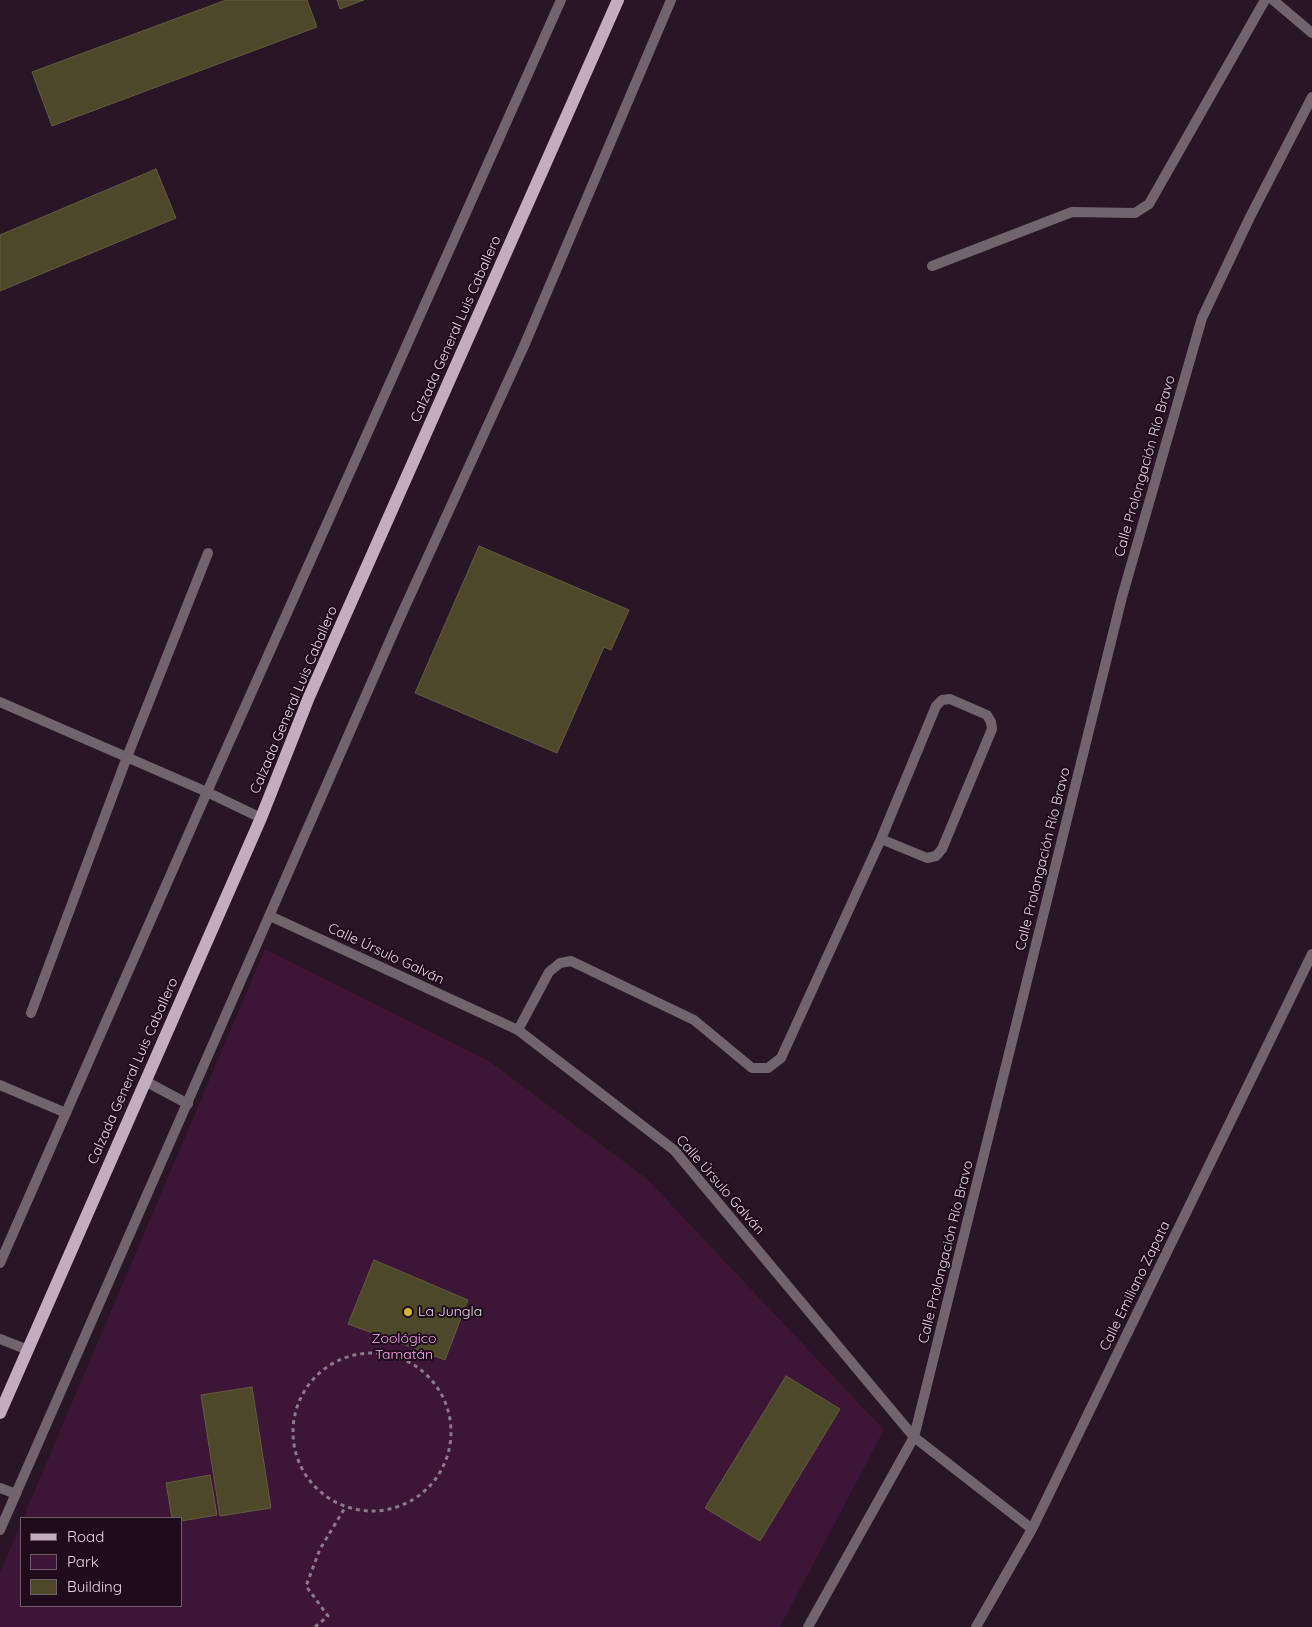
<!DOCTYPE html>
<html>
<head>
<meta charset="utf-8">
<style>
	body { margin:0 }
	#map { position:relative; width:1312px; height:1627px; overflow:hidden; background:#291526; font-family:Quicksand,sans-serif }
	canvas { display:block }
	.legend { position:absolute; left:20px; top:1517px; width:162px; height:90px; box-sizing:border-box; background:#1f0b1c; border:1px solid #6e5c6b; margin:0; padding:6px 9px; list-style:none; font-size:15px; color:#e4d6e1 }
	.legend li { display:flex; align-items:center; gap:10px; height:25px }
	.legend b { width:25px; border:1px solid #6e5c6b }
</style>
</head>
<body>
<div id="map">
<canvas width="1312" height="1627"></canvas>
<ul class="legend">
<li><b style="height:6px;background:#c4adc0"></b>Road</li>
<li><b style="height:14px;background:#3c1537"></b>Park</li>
<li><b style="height:14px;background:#4e482b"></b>Building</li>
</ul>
</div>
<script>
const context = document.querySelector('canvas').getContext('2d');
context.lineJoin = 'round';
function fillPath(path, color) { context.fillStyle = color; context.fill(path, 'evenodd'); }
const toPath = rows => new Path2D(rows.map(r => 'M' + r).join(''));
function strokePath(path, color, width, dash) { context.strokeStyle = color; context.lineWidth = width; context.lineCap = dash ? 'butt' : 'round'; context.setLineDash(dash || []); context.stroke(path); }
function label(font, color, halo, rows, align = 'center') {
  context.font = font + ' Quicksand,sans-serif'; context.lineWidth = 4; context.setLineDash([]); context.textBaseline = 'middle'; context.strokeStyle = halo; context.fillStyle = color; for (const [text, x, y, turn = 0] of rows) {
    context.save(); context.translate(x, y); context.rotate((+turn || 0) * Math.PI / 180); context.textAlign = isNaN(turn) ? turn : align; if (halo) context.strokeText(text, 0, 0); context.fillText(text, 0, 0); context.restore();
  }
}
fillPath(toPath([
	[265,949,489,1061,646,1178,884,1430,780,1627,0,1627,0,1573,21,1523,21,1606,181,1606,181,1518,23,1518]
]), '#3c1537');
const building = toPath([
	[226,0,307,0,317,27,52,126,32,72,226,0],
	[337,0,364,0,340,9,337,0],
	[156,169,176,218,0,291,0,235,156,169],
	[479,546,629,610,611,650,604,647,557,753,415,693,479,546],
	[374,1260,468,1300,445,1360,348,1324,374,1260],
	[786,1376,840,1409,760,1541,705,1508,786,1376],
	[252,1387,271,1508,220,1516,201,1395,252,1387],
	[210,1475,217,1515,181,1521,181,1518,172,1518,166,1483,210,1475]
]);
fillPath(building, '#4e482b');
strokePath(building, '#625c3f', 1);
strokePath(toPath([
	'293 1432a79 79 0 1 1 158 0a79 79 0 1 1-158 0Z',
	[315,1627,328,1616,306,1586,320,1549,346,1506]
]), '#8b7a88', 3, [4, 4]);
strokePath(toPath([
	[1273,0,1312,33],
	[932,266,1072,212,1135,213,1149,204,1265,0],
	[0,702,207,792,261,818],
	[31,1013,127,757,208,553],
	[518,1030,549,972,560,963,571,961,694,1020,752,1068,768,1068,781,1058,881,839,936,706,942,700,950,699,987,715,991,722,992,729,942,849,936,856,927,858,881,839],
	[145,1081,188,1104],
	[0,1085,66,1113],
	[0,1339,28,1350],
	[0,1488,16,1494]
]), '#70646d', 10);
strokePath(toPath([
	[270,916,518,1030,674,1150,914,1437,1032,1529],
	[0,1263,207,792,561,0],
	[0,1530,398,622,524,346,671,0],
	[808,1627,914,1437,1122,597,1202,318,1250,217,1312,97],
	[976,1627,1032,1529,1312,954]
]), '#70646d', 10);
strokePath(toPath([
	[0,1413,261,818,309,697,618,0]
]), '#c4adc0', 12);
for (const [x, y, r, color] of [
	[408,1312,5,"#d2b736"]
]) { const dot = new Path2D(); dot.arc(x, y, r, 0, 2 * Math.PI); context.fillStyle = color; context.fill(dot); strokePath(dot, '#1f0b1c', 2); }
label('14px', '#e4d6e1', '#1f0b1c', [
	["Calzada General Luis Caballero",456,329,-66],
	["Calle Prolongación Río Bravo",1145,466,-74],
	["Calzada General Luis Caballero",294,700,-67],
	["Calle Prolongación Río Bravo",1043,859,-76],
	["Calle Úrsulo Galván",386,954,25],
	["Calzada General Luis Caballero",133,1071,-66],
	["Calle Úrsulo Galván",720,1185,49],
	["Calle Prolongación Río Bravo",946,1252,-76],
	["Calle Emiliano Zapata",1135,1286,-64]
]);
label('14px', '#e4d6e1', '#1f0b1c', [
	["La Jungla",418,1312]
], 'left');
label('14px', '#fbabf0', '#1f0b1c', [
	["Zoológico",404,1339],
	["Tamatán",404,1355]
]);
</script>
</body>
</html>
